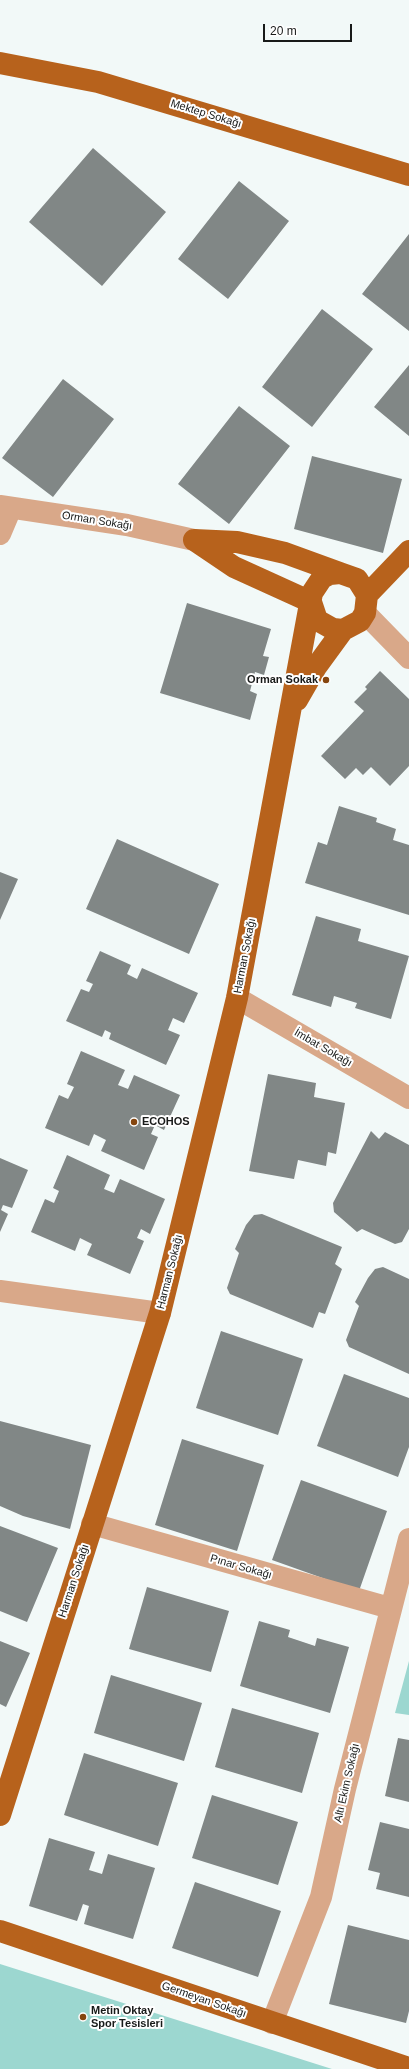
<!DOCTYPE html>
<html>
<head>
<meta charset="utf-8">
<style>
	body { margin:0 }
	#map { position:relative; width:409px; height:2069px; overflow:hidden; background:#f2f9f8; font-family:Helvetica,sans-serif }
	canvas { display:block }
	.scale { position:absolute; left:263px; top:24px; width:89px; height:18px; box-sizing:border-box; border:2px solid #181a19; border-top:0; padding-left:5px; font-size:12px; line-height:14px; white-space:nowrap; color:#181a19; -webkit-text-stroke:3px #fff; paint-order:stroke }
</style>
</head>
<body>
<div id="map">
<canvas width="409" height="2069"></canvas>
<div class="scale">20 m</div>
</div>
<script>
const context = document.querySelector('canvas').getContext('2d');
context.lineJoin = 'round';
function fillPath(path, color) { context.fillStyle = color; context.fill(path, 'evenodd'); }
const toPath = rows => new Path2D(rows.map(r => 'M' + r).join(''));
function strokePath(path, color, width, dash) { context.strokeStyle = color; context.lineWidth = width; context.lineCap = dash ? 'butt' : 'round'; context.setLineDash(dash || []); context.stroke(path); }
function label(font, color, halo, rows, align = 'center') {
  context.font = font + ' Helvetica,sans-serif'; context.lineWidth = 4; context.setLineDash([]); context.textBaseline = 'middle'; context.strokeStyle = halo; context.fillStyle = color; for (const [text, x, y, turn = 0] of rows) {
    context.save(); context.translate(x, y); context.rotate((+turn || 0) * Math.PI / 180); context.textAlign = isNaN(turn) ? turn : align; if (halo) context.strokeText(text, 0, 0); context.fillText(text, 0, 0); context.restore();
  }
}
fillPath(toPath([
	[409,1661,409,1715,395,1713],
	[0,1964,332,2069,0,2069]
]), '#9cd7d0');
fillPath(toPath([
	[93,148,166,212,102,286,29,222],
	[239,181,289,221,228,299,178,259],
	[409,234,409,331,362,294],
	[322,309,373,349,312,427,262,387],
	[409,365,409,436,374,407],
	[63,379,114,419,53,497,2,458],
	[239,406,290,446,229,524,178,484],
	[312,456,402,479,383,553,294,529],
	[187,603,271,629,263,656,269,657,264,675,255,672,250,691,257,694,250,720,160,693],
	[380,671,409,699,409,766,390,786,371,767,363,775,356,768,345,779,321,756,364,711,354,702,367,689,365,687],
	[339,806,377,818,376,822,396,829,393,840,409,845,409,915,305,883,318,842,327,845],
	[117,839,219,884,189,954,86,909],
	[0,872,18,879,0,920],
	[316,916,361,929,358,941,409,956,391,1019,355,1008,357,1003,334,996,331,1007,292,995],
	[100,951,131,965,127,974,137,979,142,968,198,993,184,1023,173,1018,168,1030,180,1035,166,1065,109,1039,111,1033,105,1030,102,1037,66,1021,81,989,89,992,93,984,86,981],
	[81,1051,125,1070,118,1085,128,1089,134,1075,180,1095,164,1130,155,1125,151,1134,158,1137,144,1170,101,1151,106,1140,94,1134,89,1146,45,1128,59,1095,68,1099,74,1087,67,1084],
	[268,1074,316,1083,314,1097,345,1103,336,1154,328,1152,326,1166,298,1160,294,1179,249,1171],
	[371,1131,379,1139,385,1132,409,1145,409,1229,402,1242,395,1244,362,1229,357,1232,334,1212,333,1203],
	[67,1155,110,1175,104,1189,114,1193,120,1179,165,1199,150,1234,141,1229,137,1238,144,1241,130,1274,87,1255,92,1244,80,1238,75,1251,31,1232,45,1199,54,1203,59,1191,53,1188],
	[0,1158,28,1170,12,1208,3,1205,1,1210,8,1214,0,1232],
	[262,1214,342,1247,335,1264,342,1269,325,1314,319,1312,313,1328,230,1294,227,1288,239,1253,235,1249,246,1225,254,1215],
	[383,1267,409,1279,409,1374,349,1347,346,1340,359,1306,355,1302,368,1278,375,1269],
	[221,1331,303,1359,278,1435,196,1408],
	[344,1374,409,1398,409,1447,398,1477,317,1446],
	[0,1421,91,1445,70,1529,23,1516,0,1506],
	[182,1439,264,1465,237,1551,155,1525],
	[301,1480,387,1511,359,1591,272,1560],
	[0,1526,58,1548,27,1622,0,1611],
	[147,1587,229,1611,211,1672,129,1649],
	[259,1621,290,1630,288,1637,315,1646,317,1638,349,1647,330,1713,240,1686],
	[0,1641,30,1653,6,1707,0,1704],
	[111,1675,202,1703,184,1761,94,1733],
	[232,1708,319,1733,302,1793,215,1767],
	[398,1738,409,1740,409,1802,385,1796],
	[84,1753,178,1783,158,1846,64,1815],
	[212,1795,298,1822,278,1885,192,1858],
	[380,1822,409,1829,409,1897,376,1889,380,1873,368,1870],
	[49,1838,95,1852,89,1870,102,1874,108,1854,155,1868,133,1939,84,1924,89,1906,83,1904,77,1921,29,1906],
	[195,1882,281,1911,258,1977,172,1948],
	[348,1925,409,1940,409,2011,406,2023,329,2004]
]), '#818786');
strokePath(toPath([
	[0,506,127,525,194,540],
	[0,534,11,508],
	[365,613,409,658],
	[237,998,409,1098],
	[0,1291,160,1313],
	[92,1524,390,1608],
	[272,2023,321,1897,345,1789,409,1539]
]), '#d9a889', 22);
strokePath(toPath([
	[0,63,98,82,409,175],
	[194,540,237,542,285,553,340,573],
	[194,540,234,567,311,602],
	[367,595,409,551],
	[297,700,316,667,343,630],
	[0,1815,160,1313,237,998,312,593,322,578,330,574,340,573,357,579,367,595,365,613,360,621,343,630,333,629,317,620,311,602],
	[0,1931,409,2068]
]), '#b7621c', 22);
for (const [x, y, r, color] of [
	[326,680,4,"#85450e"],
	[134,1122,4,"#85450e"],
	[83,2017,4,"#85450e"]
]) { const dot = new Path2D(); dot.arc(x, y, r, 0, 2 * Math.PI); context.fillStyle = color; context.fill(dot); strokePath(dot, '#fff', 1.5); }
label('11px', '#181a19', '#fff', [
	["Mektep Sokağı",206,114,17],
	["Orman Sokağı",97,521,9],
	["Harman Sokağı",245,956,-79],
	["İmbat Sokağı",323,1048,30],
	["Harman Sokağı",170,1272,-76],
	["Pınar Sokağı",241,1567,16],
	["Harman Sokağı",74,1581,-72],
	["Altı Ekim Sokağı",347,1783,-77],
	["Germeyan Sokağı",204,2000,19]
]);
label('bold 11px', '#181a19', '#fff', [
	["Orman Sokak",318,680,"right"],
	["ECOHOS",142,1122],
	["Metin Oktay",91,2011],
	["Spor Tesisleri",91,2024]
], 'left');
</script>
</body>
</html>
